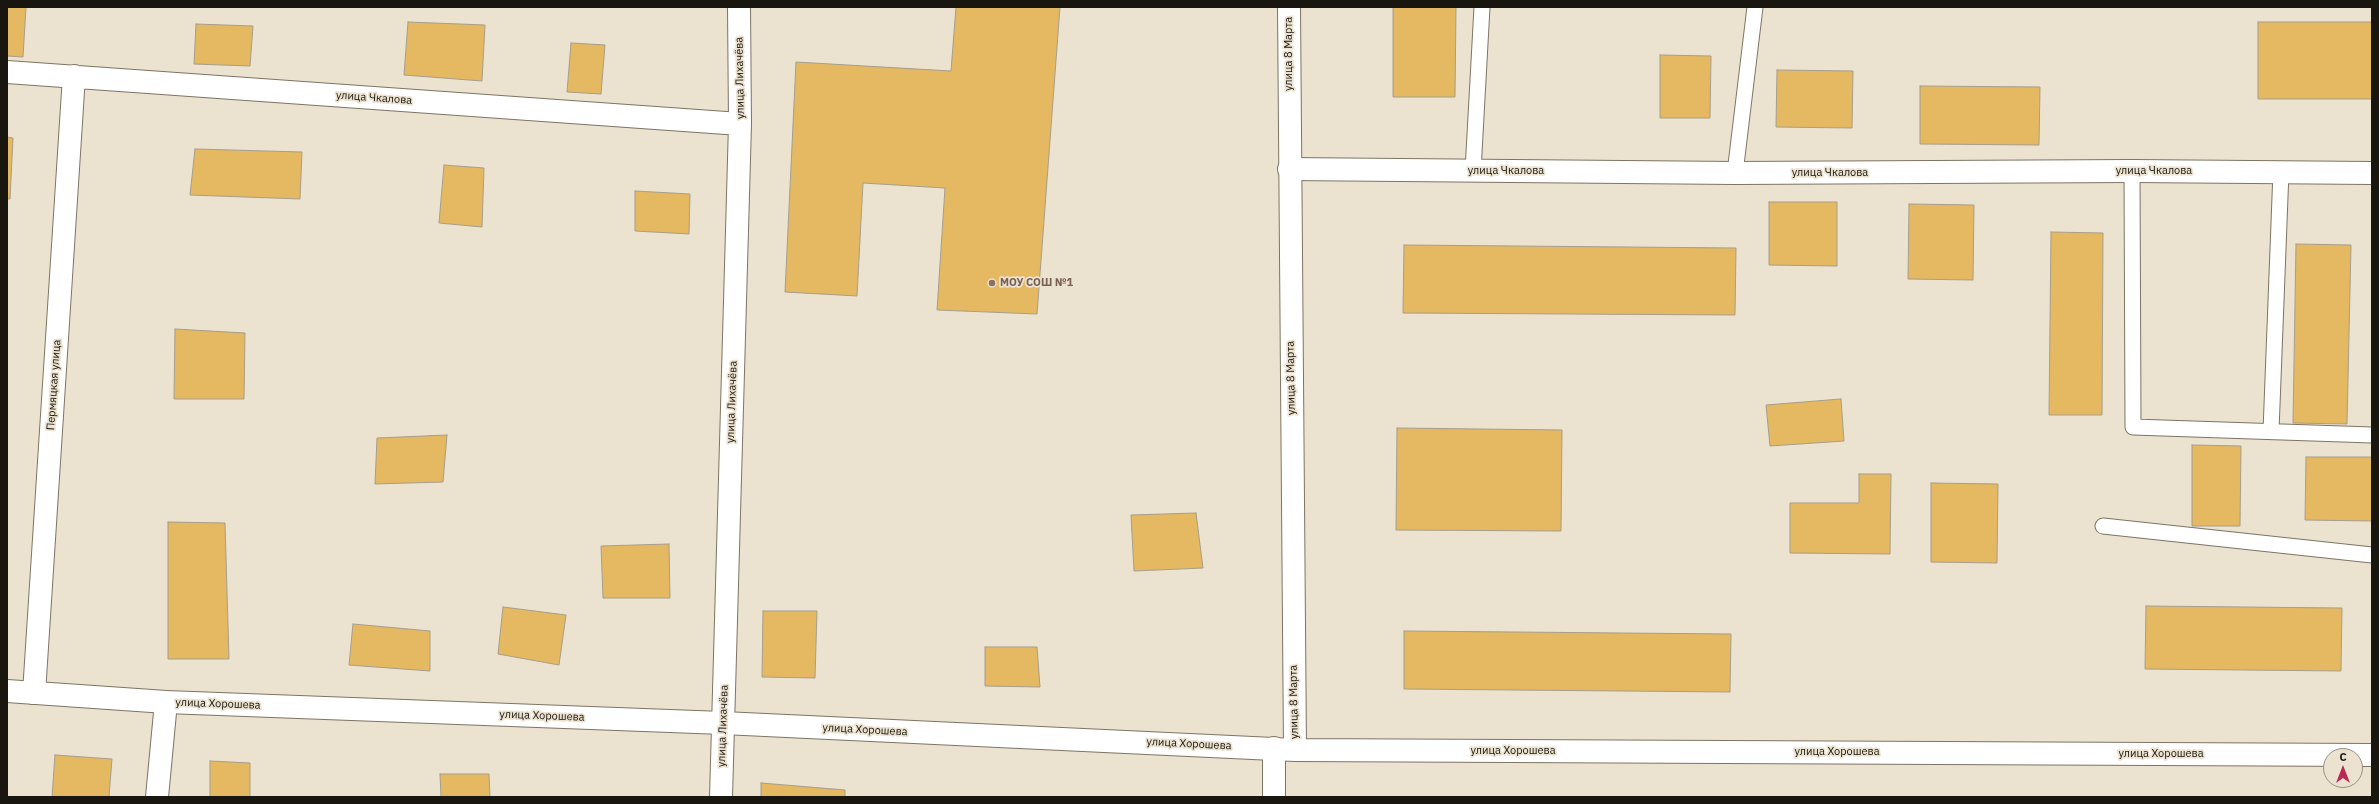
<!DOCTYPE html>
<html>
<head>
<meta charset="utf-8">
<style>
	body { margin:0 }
	#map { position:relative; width:2379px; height:804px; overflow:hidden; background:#ece2d0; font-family:"IBM Plex Sans",sans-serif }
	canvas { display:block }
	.frame { position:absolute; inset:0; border:8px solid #19160f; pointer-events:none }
	.north { position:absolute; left:2323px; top:748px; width:40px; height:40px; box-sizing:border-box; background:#ece2d0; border:1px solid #989083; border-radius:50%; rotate:0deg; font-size:11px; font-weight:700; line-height:16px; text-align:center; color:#19160f }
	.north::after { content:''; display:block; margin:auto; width:14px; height:18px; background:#b92954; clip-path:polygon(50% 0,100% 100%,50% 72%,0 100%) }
</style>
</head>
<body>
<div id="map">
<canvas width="2379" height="804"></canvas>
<div class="frame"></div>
<div class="north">С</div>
</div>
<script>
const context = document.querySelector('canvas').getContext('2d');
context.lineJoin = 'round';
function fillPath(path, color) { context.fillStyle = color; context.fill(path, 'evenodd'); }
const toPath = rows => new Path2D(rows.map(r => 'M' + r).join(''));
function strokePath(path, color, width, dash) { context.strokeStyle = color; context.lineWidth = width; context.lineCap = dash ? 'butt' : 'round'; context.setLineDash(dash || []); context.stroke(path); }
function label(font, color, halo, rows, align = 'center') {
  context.font = font + ' "IBM Plex Sans",sans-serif'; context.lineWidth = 3.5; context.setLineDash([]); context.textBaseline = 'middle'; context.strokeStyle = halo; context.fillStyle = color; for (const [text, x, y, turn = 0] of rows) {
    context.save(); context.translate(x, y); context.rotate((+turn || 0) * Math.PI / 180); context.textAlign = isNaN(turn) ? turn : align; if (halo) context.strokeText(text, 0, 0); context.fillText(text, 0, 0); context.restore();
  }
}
const building = toPath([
	[7,7,26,7,23,57,7,56,7,7],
	[956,7,1060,7,1037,314,937,310,945,188,863,183,857,296,785,292,796,62,951,71,956,7],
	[1393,7,1456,7,1455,97,1393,97,1393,7],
	[408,22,485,25,482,81,404,75,408,22],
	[2258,22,2372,22,2372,99,2258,99,2258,22],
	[196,24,253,26,250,66,194,64,196,24],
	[571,43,605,45,601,94,567,92,571,43],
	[1660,55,1711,56,1710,118,1660,118,1660,55],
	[1777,70,1853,71,1852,128,1776,127,1777,70],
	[1920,86,2040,87,2039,145,1920,144,1920,86],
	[7,137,13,138,10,199,7,199,7,137],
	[195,149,302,152,300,199,190,195,195,149],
	[444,165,484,168,482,227,439,223,444,165],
	[635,191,690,194,689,234,635,231,635,191],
	[1769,202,1837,202,1837,266,1769,265,1769,202],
	[1909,204,1974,205,1973,280,1908,279,1909,204],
	[2051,232,2103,233,2102,415,2049,415,2051,232],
	[2296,244,2351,245,2347,424,2293,423,2296,244],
	[1404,245,1736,248,1735,315,1403,313,1404,245],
	[175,329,245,333,244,399,174,399,175,329],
	[1841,399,1844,441,1770,446,1766,405,1841,399],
	[1397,428,1562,430,1561,531,1396,530,1397,428],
	[447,435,443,482,375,484,377,438,447,435],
	[2192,445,2241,446,2240,526,2192,526,2192,445],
	[2306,457,2372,457,2372,521,2305,520,2306,457],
	[1859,474,1891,474,1890,554,1790,553,1790,503,1859,503,1859,474],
	[1931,483,1998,484,1997,563,1931,562,1931,483],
	[1196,513,1203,568,1134,571,1131,515,1196,513],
	[168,522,225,523,229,659,168,659,168,522],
	[669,544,670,598,603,598,601,546,669,544],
	[2146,606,2342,608,2341,671,2145,669,2146,606],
	[503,607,566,615,559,665,498,654,503,607],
	[763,611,817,611,815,678,762,677,763,611],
	[353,624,430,631,430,671,349,665,353,624],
	[1404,631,1731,634,1730,692,1404,689,1404,631],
	[985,647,1037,647,1040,687,985,686,985,647],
	[55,755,112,759,109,797,52,797,55,755],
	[210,761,250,763,250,797,210,797,210,761],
	[440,774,489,774,490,797,441,797,440,774],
	[761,783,845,790,845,797,761,797,761,783]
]);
fillPath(building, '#e4b961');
strokePath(building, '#a69d8c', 1);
const service = toPath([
	[1473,171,1482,7],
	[2132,171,2133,427,2372,435],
	[1735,173,1755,7],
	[2271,431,2281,171],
	[2103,526,2372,555]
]);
const minor = toPath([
	[7,72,740,124],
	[1289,169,1735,173,2132,171,2372,173],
	[34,693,74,76],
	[157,797,166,702],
	[721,797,740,124,739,7],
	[1274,797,1274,748]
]);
const tertiary = toPath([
	[1289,7,1295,750],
	[7,691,166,702,723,723,1295,750,2372,755]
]);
strokePath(service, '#7d7464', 17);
strokePath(minor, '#7d7464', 24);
strokePath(tertiary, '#7d7464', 24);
strokePath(service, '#fff', 15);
strokePath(minor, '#fff', 22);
strokePath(tertiary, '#fff', 22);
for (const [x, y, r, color] of [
	[992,283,4,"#8d6e63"]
]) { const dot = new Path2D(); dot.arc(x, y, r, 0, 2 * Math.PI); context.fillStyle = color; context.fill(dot); strokePath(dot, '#ece2d0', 1.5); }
label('11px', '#19160f', '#ece2d0', [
	["улица 8 Марта",1289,54,-90],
	["улица Лихачёва",740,78,-91],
	["улица Чкалова",374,98,4],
	["улица Чкалова",1506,171],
	["улица Чкалова",2154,171],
	["улица Чкалова",1830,173],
	["улица 8 Марта",1291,378,-91],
	["Пермяцкая улица",54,385,-86],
	["улица Лихачёва",732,402,-88],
	["улица 8 Марта",1294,702,-91],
	["улица Хорошева",218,704,2],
	["улица Хорошева",542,716,2],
	["улица Лихачёва",723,726,-88],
	["улица Хорошева",865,730,3],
	["улица Хорошева",1189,744,3],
	["улица Хорошева",1513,751],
	["улица Хорошева",1837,752],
	["улица Хорошева",2161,754]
]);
label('bold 11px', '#785e54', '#ece2d0', [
	["МОУ СОШ №1",1000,283]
], 'left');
</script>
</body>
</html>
